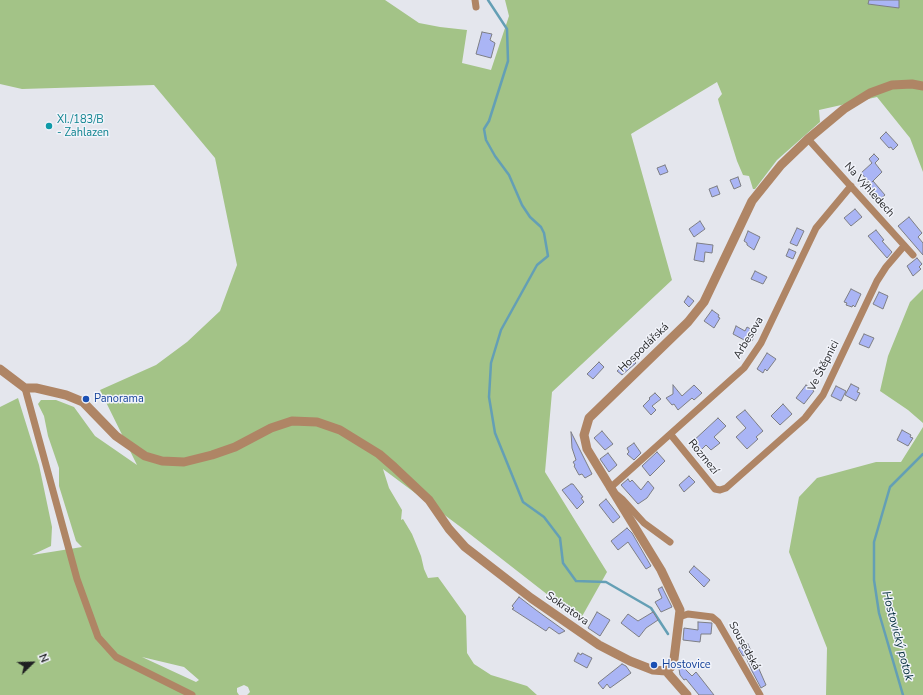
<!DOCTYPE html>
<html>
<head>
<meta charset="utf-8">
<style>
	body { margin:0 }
	#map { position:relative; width:923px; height:695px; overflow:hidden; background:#e4e6ed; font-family:"Nunito Sans",sans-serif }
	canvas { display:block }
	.north { position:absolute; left:12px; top:643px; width:40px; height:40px; -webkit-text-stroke:3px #f1f3fa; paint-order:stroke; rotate:67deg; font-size:11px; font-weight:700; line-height:16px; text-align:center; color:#1f2022 }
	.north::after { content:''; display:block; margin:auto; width:14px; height:18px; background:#1f2022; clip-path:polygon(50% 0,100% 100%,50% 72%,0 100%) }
</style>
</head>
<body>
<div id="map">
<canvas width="923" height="695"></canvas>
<div class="north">N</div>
</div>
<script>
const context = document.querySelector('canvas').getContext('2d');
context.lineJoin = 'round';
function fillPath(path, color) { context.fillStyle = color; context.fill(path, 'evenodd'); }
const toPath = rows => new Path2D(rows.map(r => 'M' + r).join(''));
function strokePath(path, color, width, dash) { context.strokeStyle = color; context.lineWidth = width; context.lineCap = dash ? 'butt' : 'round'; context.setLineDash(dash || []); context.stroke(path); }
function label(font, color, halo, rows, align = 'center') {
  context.font = font + ' "Nunito Sans",sans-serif'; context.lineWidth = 3; context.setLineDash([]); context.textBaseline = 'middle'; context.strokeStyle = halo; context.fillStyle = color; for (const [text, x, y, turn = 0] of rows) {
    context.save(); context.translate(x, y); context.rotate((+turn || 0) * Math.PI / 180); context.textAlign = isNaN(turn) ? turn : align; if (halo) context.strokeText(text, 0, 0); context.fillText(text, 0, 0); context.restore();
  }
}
fillPath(toPath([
	[0,0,385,0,419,23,440,27,467,30,462,63,491,70,509,16,505,0,923,0,923,172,910,138,877,97,819,110,820,122,777,160,755,189,753,189,749,176,743,175,737,161,719,103,718,99,722,94,717,82,631,134,672,280,552,392,545,472,607,572,580,620,466,531,383,469,389,488,402,510,401,520,403,519,412,534,421,556,424,569,428,578,438,577,466,616,467,653,474,664,491,675,527,686,537,695,247,695,250,692,248,687,244,685,237,688,237,692,239,695,0,695,0,407,18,398,39,465,52,527,51,546,32,555,82,547,76,541,59,486,59,468,48,436,44,416,38,404,41,400,56,400,74,407,95,436,137,465,100,390,156,365,187,342,220,311,237,265,215,158,154,85,22,89,0,84],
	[142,657,184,667,199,680,196,682],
	[923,289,923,423,908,410,880,391,888,356,910,302],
	[923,427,923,695,826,695,827,648,789,552,799,497,817,478,876,462,901,462]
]), '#a3c387');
strokePath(toPath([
	[488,0,507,29,508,61,489,121,484,129,486,140,495,156,509,175,522,205,530,217,541,227,544,233,548,256,537,265,501,330,491,363,489,397,495,433,523,502,544,517,560,538,563,563,576,581,606,582,651,608,668,634],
	[903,695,879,613,874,580,874,542,890,487,923,454]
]), '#649fb5', 2.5);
const building = toPath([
	[869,0,899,0,899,8,868,4,869,0],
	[482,32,492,34,490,40,495,43,491,58,476,54,482,32],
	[886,132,898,145,893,150,891,147,889,148,880,138,886,132],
	[874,154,879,159,875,163,882,172,872,182,873,181,885,195,879,200,874,194,872,196,865,187,870,183,861,173,872,163,869,159,874,154],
	[665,165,668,172,660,175,657,168,665,165],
	[738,177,741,186,734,189,730,180,738,177],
	[717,186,720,194,712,197,709,189,717,186],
	[855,209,862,217,851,226,844,218,855,209],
	[909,217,922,233,918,237,923,243,923,255,898,226,909,217],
	[700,221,705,229,694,237,689,229,700,221],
	[797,228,804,231,797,246,790,243,797,228],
	[876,230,884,240,882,241,892,252,887,258,868,236,876,230],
	[748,231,760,237,754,250,747,245,747,243,744,241,748,231],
	[697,243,713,245,712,253,705,252,704,262,694,260,697,243],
	[789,249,796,252,793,259,786,256,789,249],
	[917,258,922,264,919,267,921,269,913,276,907,266,917,258],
	[755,271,767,277,763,284,751,279,755,271],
	[851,289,861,294,855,307,853,305,852,307,846,305,847,303,844,302,851,289],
	[879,292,888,296,883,309,873,304,879,292],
	[688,296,694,301,689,307,684,302,688,296],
	[712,310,719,315,718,317,720,318,714,328,704,321,712,310],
	[736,326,745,331,747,327,756,332,752,341,747,339,746,341,733,334,736,326],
	[864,334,874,338,869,348,859,344,864,334],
	[767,353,776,359,767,371,765,369,763,373,757,369,767,353],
	[631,358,636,363,622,375,617,371,631,358],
	[599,362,604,367,593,379,587,374,599,362],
	[851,384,859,388,857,392,860,393,856,401,845,395,851,384],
	[673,385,682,396,694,385,702,393,694,400,692,398,678,410,674,404,672,405,666,398,673,394,673,385],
	[806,385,814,391,804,404,796,398,806,385],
	[836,386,846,391,841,401,831,396,836,386],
	[655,393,661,399,652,406,656,410,651,415,643,406,650,399,649,398,655,393],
	[783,404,792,414,780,425,771,416,783,404],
	[745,410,763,431,756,437,758,439,747,449,736,437,746,428,736,417,745,410],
	[718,418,726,426,714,437,720,443,711,450,706,445,699,452,691,443,718,418],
	[902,430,911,435,910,437,913,438,908,446,897,440,902,430],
	[602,431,613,444,605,450,594,438,602,431],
	[571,432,592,474,585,478,582,474,579,475,574,466,575,465,573,462,576,460,572,448,571,432],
	[634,443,641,453,634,460,627,454,629,452,627,448,634,443],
	[657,452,665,461,650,476,642,466,657,452],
	[608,453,617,465,609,472,600,459,608,453],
	[689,476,695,482,684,492,679,485,689,476],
	[628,479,630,482,632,480,641,490,648,481,654,488,647,498,638,504,621,485,628,479],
	[571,484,573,484,583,497,581,498,584,502,577,509,562,490,571,484],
	[606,499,620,517,613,523,599,505,606,499],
	[627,528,632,533,651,566,646,569,628,542,618,550,611,541,627,528],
	[694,566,710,580,704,587,689,572,694,566],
	[662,587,672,607,661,612,655,602,662,598,658,589,662,587],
	[519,597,536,610,565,631,559,634,549,627,546,631,512,609,514,608,512,606,519,597],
	[597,612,610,620,600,636,588,628,597,612],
	[653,612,658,620,646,628,639,637,621,623,628,614,638,621,653,612],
	[698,622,712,623,711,634,701,634,700,642,683,640,684,628,698,630,698,622],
	[748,644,766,685,761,688,752,671,745,655,743,656,738,648,748,644],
	[578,653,581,655,582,653,592,658,587,668,574,661,578,653],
	[622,664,626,666,631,673,610,688,607,684,603,689,598,683,622,664],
	[682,666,692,676,696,672,714,695,699,695,686,679,684,680,680,675,679,669,682,666]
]);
fillPath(building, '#aab5f5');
strokePath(building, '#7d7e84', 1);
strokePath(toPath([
	[475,0,476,7],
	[808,139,913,255],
	[25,388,77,579,98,637,116,657,192,695],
	[671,435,715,489,720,490,726,488,805,418,823,395,877,281,886,267,904,246],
	[610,488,744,368,761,343,816,228,851,186],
	[617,495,623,500,644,523,670,542],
	[679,617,688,614,712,617,718,622,760,695]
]), '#af8565', 7);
strokePath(toPath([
	[0,369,25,388,36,388,66,395,83,402,116,436,145,456,162,461,184,462,212,455,235,447,271,428,292,421,317,422,340,430,379,454,394,467,429,500,449,529,465,547,531,598,599,645,630,661,653,670,666,671],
	[666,671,671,667,674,659,680,610,661,570,587,449,584,435,589,418,688,322,704,302,752,201,781,165,808,139,844,109,870,93,892,85,912,84,923,86],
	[666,671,687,695]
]), '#af8565', 9);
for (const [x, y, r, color] of [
	[49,126,4,"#0f9aa8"],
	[86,399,4,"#1a4fb4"],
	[654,665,4,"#1a4fb4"]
]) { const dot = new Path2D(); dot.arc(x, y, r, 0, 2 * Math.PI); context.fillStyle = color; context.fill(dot); strokePath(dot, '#f1f3fa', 1.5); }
label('11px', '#0d838f', '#f1f3fa', [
	["XI./183/B",57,120],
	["- Zahlazen",57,133]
], 'left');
label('11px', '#1f2022', '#f1f3fa', [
	["Na Výhledech",869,190,48],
	["Arbesova",749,338,-59],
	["Hospodářská",644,348,-44],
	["Ve Štěpnici",824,366,-63],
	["Rozmezí",703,457,51],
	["Sokratova",567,609,35],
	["Sousedská",744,646,61]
]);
label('11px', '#164399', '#f1f3fa', [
	["Panorama",94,399],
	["Hostovice",662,665]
], 'left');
label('italic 12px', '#052f3c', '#f1f3fa', [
	["Hostovický potok",897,636,75]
]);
</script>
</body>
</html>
